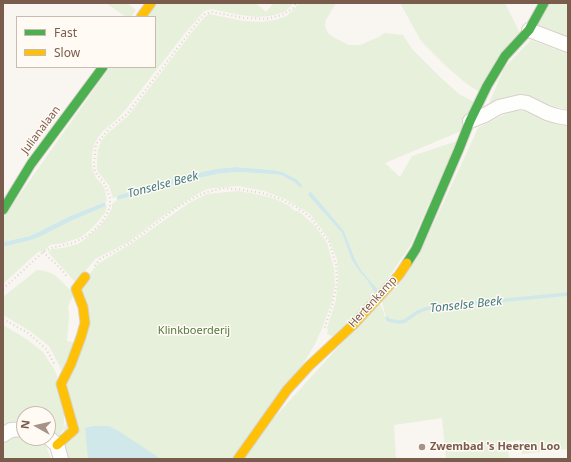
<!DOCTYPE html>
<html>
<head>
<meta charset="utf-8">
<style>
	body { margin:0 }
	#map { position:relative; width:571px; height:462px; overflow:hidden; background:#f9f5f0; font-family:"Noto Sans",sans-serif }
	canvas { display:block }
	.frame { position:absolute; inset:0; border:4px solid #7a5c4d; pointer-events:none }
	.legend { position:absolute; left:16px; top:16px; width:140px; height:52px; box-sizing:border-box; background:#fffaf3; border:1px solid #cabbb1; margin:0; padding:5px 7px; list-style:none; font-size:12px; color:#7a5c4d }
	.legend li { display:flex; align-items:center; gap:8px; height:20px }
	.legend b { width:20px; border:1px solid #cabbb1 }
	.north { position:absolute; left:16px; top:406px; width:40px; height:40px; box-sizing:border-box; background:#fffaf3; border:1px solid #cabbb1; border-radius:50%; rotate:278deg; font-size:11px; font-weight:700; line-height:16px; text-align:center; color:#7a5c4d }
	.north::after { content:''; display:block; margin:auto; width:14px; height:18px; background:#a69286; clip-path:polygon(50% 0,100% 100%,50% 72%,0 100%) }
</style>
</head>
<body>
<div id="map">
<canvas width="571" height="462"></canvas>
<div class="frame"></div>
<ul class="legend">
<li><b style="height:5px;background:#4caf50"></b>Fast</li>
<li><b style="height:5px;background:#ffc107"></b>Slow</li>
</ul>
<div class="north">N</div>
</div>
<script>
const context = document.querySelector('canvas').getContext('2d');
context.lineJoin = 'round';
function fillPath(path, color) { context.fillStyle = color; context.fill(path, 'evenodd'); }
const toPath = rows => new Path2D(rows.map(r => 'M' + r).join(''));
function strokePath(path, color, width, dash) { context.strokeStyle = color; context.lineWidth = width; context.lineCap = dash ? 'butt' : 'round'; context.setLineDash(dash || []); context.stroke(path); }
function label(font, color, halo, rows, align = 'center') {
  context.font = font + ' "Noto Sans",sans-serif'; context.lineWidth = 3; context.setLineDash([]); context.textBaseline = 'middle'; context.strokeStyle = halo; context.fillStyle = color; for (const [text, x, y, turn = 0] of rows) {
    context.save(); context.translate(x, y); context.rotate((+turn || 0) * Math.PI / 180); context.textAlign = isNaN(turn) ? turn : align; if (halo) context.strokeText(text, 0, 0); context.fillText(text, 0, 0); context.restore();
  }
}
fillPath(toPath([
	[106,3,127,3,136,10,131,17,126,17],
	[157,3,256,3,266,12,274,3,293,3,291,6,284,12,270,16,256,17,240,15,211,9,204,11,186,32,126,109,116,120,103,131,98,137,94,145,92,155,92,166,93,171,96,178,102,184,105,190,107,201,70,216,30,236,3,242,3,218,110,67,155,67,155,17,147,17],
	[298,3,336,3,326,20,325,25,326,29,328,33,333,37,349,45,360,45,379,37,384,33,403,35,412,49,440,77,459,94,474,102,461,131,385,163,400,177,412,156,457,141,410,246,379,291,361,270,355,259,344,231,308,195,342,233,353,260,359,271,367,280,375,293,336,338,327,334,328,330,327,328,336,300,338,276,337,259,328,238,310,214,285,199,264,191,238,186,207,189,192,197,160,218,129,242,95,259,76,283,48,252,52,249,63,248,78,244,84,240,100,226,107,217,112,208,112,204,117,200,190,180,217,174,236,172,272,174,281,175,294,182,301,187,282,172,273,170,236,167,216,169,187,175,113,198,109,185,98,172,97,169,97,158,98,150,101,141,108,133,128,116,193,31,203,19,209,14,244,21,262,22,275,20,287,16,295,8],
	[400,3,505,3,520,33,479,92,467,84,448,68,421,41],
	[549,3,568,3,568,43,536,26],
	[531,40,568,54,568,110,528,99,488,106,504,68],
	[513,110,531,112,568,123,568,449,522,454,520,440,508,442,509,459,446,459,442,418,394,425,396,459,240,459,255,439,379,302,383,311,389,329,381,298,420,253,478,128],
	[238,191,256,194,276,199,291,207,292,209,295,211,298,211,304,216,315,226,327,243,334,268,335,284,332,301,323,326,315,344,303,364,232,459,66,459,63,448,65,383,84,341,79,288,92,271,98,264,131,244,189,203,207,194],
	[106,206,107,207,105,213,94,226,84,235,79,238,64,243,50,245,44,251,38,252,3,284,3,247,31,240,71,221],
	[37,270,45,271,55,275,74,294,68,306,69,315,67,341,76,343,63,375,59,365,49,346,30,331,3,315,3,297],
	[3,325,25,338,43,352,54,369,57,376,67,422,57,440,48,431,48,414,24,414,24,424,3,428],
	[24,435,24,438,37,438,46,446,51,459,3,459,3,442,11,436]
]), '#e7f0db');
fillPath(toPath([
	[236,167,273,170,282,172,296,179,302,185,301,188,294,182,281,175,272,174,236,172,217,174,190,180,117,200,117,196,187,175,216,169],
	[310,191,344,231,355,259,361,270,379,291,375,293,367,280,359,271,352,260,342,233,308,195],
	[105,202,106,206,71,221,39,237,31,240,3,247,3,242,30,236,70,216],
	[93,426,108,426,117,430,161,459,88,459,85,428]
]), '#d0e8ea');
strokePath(toPath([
	[387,318,388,320,399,322,405,321,416,313,425,309,445,306,568,294]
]), '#d0e8ea', 3.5);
const street = toPath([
	[529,30,568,45],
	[470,121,485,115,499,107,520,102,527,103,547,113,557,116,568,118],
	[3,435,11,430,24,429],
	[48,437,57,445,61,459]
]);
const fast = toPath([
	[3,210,31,164,103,67],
	[407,263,416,249,459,149,470,121,487,86,505,56,529,30,544,3]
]);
const slow = toPath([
	[141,17,151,3],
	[57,445,74,430,61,384,71,364,81,337,85,323,83,307,76,289,85,277],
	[238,459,287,390,309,366,354,324,399,275,407,263]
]);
strokePath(street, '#d7d1cb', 16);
strokePath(fast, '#d9d2cb', 11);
strokePath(slow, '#d9d2cb', 11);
strokePath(toPath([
	[43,252,62,270,67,277],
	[95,266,100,259,130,243,176,208,193,198,207,192,225,188,244,190,262,193,281,199,296,207,310,217,329,242,336,265,337,282,333,302,324,330],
	[3,289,43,252,51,248,73,243,89,235,100,224,105,217,110,207,110,198,105,184,95,172,94,163,96,144,110,128,127,114,199,20,205,14,212,12,244,18,266,19,282,15,293,8,296,3],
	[3,319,28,333,46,349,55,365]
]), '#dcd5d0', 2, [1, 3]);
strokePath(street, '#fefefd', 14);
strokePath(fast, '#4caf50', 9);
strokePath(slow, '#ffc107', 9);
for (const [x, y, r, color] of [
	[422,447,4,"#a69286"]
]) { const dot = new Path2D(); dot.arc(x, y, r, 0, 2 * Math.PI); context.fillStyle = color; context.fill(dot); strokePath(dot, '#fffaf3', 1.5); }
label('11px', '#7a5c4d', '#fffaf3', [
	["Julianalaan",41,130,-53],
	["Hertenkamp",373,302,-47]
]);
label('11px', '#537a41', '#fffaf3', [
	["Klinkboerderij",194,331]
]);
label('bold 11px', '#7a5c4d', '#fffaf3', [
	["Zwembad 's Heeren Loo",430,447]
], 'left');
label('italic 12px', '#437c86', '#fffaf3', [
	["Tonselse Beek",163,185,-15],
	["Tonselse Beek",466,305,-6]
]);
</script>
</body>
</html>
